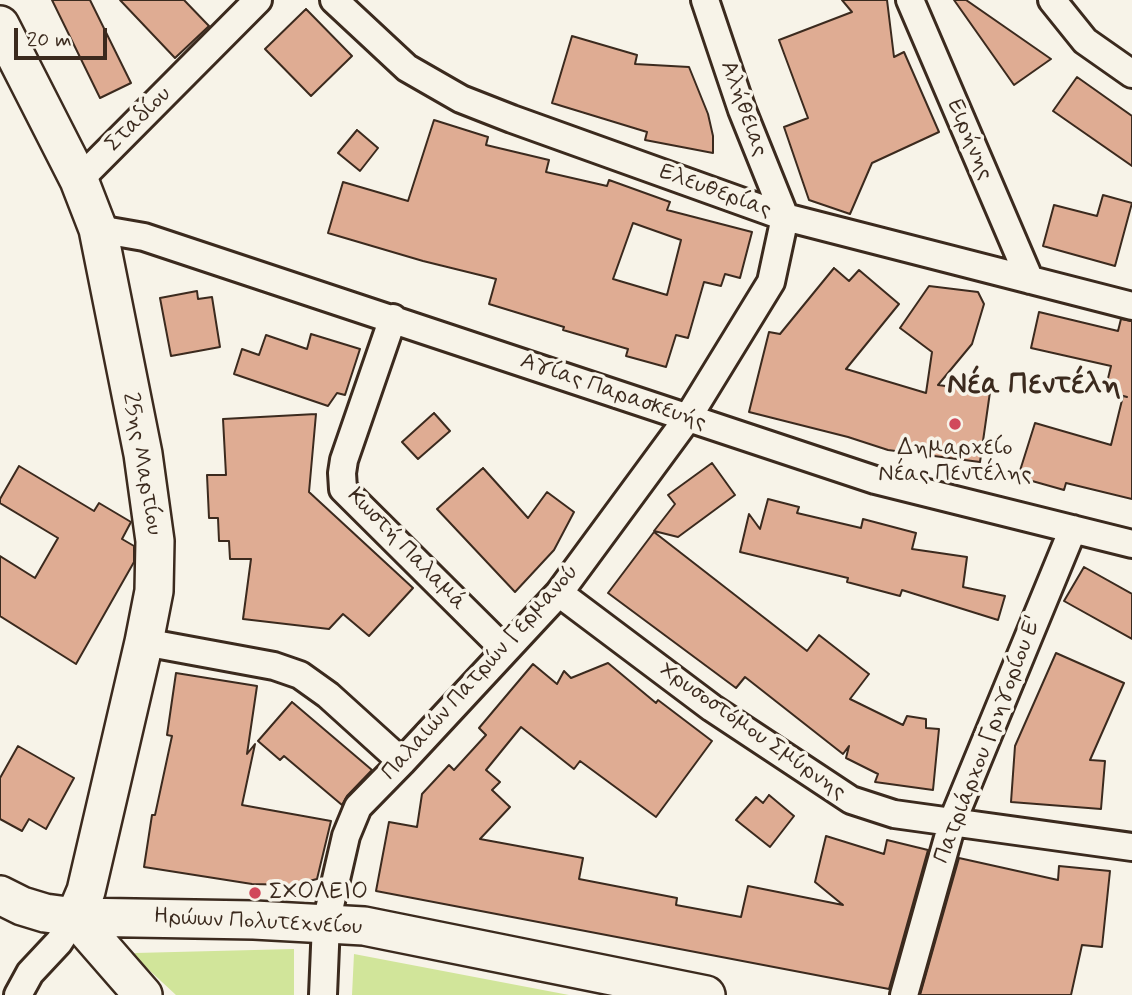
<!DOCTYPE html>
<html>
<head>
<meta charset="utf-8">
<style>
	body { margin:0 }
	#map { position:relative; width:1132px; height:995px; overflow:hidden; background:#f7f3e8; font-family:Mynerve,sans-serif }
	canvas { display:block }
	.scale { position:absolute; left:14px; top:28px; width:93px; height:32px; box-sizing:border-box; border:4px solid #3b2a1e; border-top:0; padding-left:9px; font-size:21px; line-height:24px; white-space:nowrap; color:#3b2a1e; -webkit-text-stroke:5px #f7f3e8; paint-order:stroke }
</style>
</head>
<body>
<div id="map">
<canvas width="1132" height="995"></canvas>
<div class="scale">20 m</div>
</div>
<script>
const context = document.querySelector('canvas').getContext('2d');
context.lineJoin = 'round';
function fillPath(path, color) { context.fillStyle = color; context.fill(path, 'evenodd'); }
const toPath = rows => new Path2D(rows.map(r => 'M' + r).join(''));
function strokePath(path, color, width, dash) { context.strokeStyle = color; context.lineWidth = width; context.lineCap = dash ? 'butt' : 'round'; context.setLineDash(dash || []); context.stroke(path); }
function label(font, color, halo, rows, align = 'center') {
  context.font = font + ' Mynerve,sans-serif'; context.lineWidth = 7; context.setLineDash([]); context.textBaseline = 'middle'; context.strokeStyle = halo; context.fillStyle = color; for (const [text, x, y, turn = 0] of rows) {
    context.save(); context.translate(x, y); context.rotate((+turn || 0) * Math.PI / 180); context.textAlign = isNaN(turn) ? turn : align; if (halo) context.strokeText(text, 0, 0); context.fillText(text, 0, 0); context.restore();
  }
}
fillPath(toPath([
	[294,949,294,995,176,995,135,957,135,953],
	[354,954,569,995,352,995]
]), '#d1e59a');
const building = toPath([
	[52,0,90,0,131,83,100,98,52,0],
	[120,0,184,0,209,26,175,58,120,0],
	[842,0,887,0,894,57,904,52,939,132,872,163,850,214,809,200,784,127,808,118,779,40,852,12,842,0],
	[954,0,966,0,1051,59,1014,85,954,0],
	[306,9,352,56,311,96,265,49,306,9],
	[572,36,637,55,635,64,689,67,708,114,713,136,713,153,645,140,647,132,552,103,572,36],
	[1077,77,1132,116,1132,166,1053,111,1077,77],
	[434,120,488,137,486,145,549,160,546,172,607,186,609,180,670,202,667,210,752,232,740,278,725,274,721,286,704,282,688,338,676,335,666,367,626,356,628,349,563,330,564,327,489,304,496,279,423,261,328,233,343,182,408,201,434,120],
	[633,223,681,240,667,295,613,279,633,223],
	[357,130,378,148,360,171,338,153,357,130],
	[1103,195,1132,203,1115,266,1043,246,1054,205,1097,216,1103,195],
	[834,268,849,281,859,270,899,304,846,369,926,393,932,352,900,328,929,286,978,292,984,304,972,344,938,385,990,392,980,462,888,450,848,437,749,412,769,332,780,334,834,268],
	[197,291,198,299,212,297,220,347,171,356,160,298,197,291],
	[1039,312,1118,331,1121,319,1132,321,1132,499,1066,483,1064,490,1018,477,1035,423,1111,445,1123,396,1127,397,1105,391,1111,366,1031,348,1039,312],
	[311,334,360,349,345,395,337,393,328,406,234,374,242,349,259,355,266,335,307,349,311,334],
	[434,413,450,431,418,459,402,442,434,413],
	[316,414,309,492,413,588,369,636,343,614,329,629,243,619,251,559,230,559,229,541,219,541,218,518,209,518,207,475,226,475,223,419,316,414],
	[712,463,735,495,678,537,654,531,675,504,668,495,712,463],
	[19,466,94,511,99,503,131,522,122,539,134,546,134,562,76,664,0,616,0,556,35,578,58,538,0,503,0,499,19,466],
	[483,468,528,518,547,492,574,512,554,550,515,592,437,509,483,468],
	[768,499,799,507,797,513,861,528,863,519,916,533,912,549,967,557,963,587,1005,596,998,620,902,590,900,596,847,582,848,578,740,552,749,514,760,529,768,499],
	[654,532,807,651,819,635,869,674,850,699,903,725,907,716,926,719,926,728,939,729,933,790,875,782,878,774,846,758,849,746,843,754,745,677,736,688,608,593,654,532],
	[1084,567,1132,594,1132,639,1064,601,1084,567],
	[1056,653,1124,683,1090,760,1105,761,1101,809,1011,802,1015,746,1056,653],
	[608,663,656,703,658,700,712,741,656,817,580,761,574,769,521,727,486,770,500,782,492,790,510,807,480,839,583,858,579,879,677,898,676,905,741,917,748,886,843,905,815,882,826,836,884,854,887,840,928,850,889,989,376,891,389,822,417,827,422,794,449,765,454,770,486,735,479,728,533,664,557,684,564,671,571,678,608,663],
	[176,673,257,686,247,754,255,744,242,805,331,821,317,879,293,885,252,884,144,867,152,815,155,815,172,736,167,735,176,673],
	[292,702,372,770,347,796,342,805,284,756,280,760,258,741,292,702],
	[18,746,74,778,46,829,29,819,22,831,0,819,0,778,18,746],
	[769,795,794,816,770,847,736,820,756,797,763,803,769,795],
	[959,858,1058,880,1059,866,1110,871,1102,947,1082,945,1071,995,920,995,959,858]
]);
fillPath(building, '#dfac93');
strokePath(building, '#3b2a1e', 2);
const street = toPath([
	[334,0,407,68,461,99,512,119,785,217,1132,306],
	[705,0,742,110,785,217],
	[910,0,1030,280],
	[1052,0,1085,41,1132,74],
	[79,180,258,0],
	[98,229,144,237,875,480,1132,544],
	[393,318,344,460,342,473,343,489,505,650],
	[559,593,712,708,851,800,894,814,1132,847],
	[144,642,274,666,300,675,328,695,402,762],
	[18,995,30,973,59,942,75,917],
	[323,995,326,923,346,836,358,807,402,762,559,593,687,419,771,282,785,217],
	[904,995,953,820,1073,529]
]);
const secondary = toPath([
	[0,25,79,180,98,229,143,454,155,541,154,591,144,642,86,891,75,917],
	[0,895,22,906,45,913,75,917,254,920,364,926,706,995],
	[75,917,143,995]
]);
strokePath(street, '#3b2a1e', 32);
strokePath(secondary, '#3b2a1e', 42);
strokePath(street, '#f7f3e8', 26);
strokePath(secondary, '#f7f3e8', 37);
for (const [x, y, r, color] of [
	[955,424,7,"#d1495b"],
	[255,893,7,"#d1495b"]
]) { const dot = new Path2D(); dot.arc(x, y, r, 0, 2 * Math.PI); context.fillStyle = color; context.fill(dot); strokePath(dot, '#f7f3e8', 2.5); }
label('23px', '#3b2a1e', '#f7f3e8', [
	["Αλήθειας",743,109,70],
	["Σταδίου",139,120,-45],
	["Ειρήνης",969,140,67],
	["Ελευθερίας",715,192,20],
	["Αγίας Παρασκευής",613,393,19],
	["25ης Μαρτίου",141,464,80],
	["Κωστή Παλαμά",406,550,46],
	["Παλαιών Πατρών Γερμανού",481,673,-48],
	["Χρυσοστόμου Σμύρνης",752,732,35],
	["Πατριάρχου Γρηγορίου Ε'",989,740,-69],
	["Ηρώων Πολυτεχνείου",258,923,3]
]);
label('23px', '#3b2a1e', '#f7f3e8', [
	["Δημαρχείο",955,449],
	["Νέας Πεντέλης",955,475],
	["ΣΧΟΛΕΙΟ",269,893,"left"]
]);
label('bold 30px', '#3b2a1e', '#f7f3e8', [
	["Νέα Πεντέλη",1034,387]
]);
</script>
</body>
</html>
